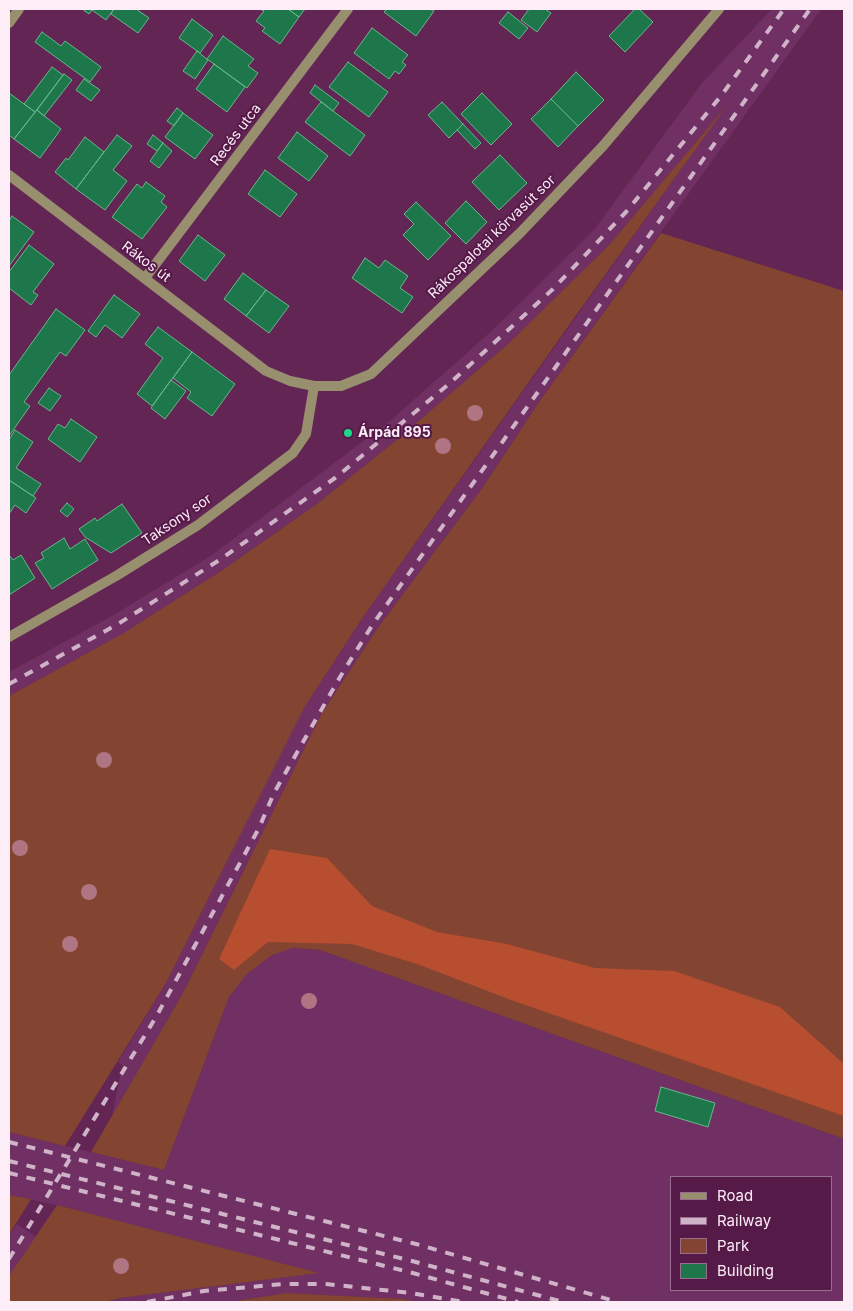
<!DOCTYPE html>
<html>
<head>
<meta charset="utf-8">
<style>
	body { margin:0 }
	#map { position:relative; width:853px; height:1311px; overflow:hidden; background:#622554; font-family:Inter,sans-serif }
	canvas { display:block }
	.frame { position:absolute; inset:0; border:10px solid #fcedf7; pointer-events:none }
	.legend { position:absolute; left:670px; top:1176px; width:162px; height:115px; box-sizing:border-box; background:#561a49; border:1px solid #986e8f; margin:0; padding:6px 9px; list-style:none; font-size:15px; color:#fcedf7 }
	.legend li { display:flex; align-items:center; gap:10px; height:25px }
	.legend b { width:25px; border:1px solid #986e8f }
</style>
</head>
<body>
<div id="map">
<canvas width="853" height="1311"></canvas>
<div class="frame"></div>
<ul class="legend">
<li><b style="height:6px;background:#978f6d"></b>Road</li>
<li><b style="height:6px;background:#cfb3c8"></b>Railway</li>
<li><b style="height:14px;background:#834432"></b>Park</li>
<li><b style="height:14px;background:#1e774b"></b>Building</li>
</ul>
</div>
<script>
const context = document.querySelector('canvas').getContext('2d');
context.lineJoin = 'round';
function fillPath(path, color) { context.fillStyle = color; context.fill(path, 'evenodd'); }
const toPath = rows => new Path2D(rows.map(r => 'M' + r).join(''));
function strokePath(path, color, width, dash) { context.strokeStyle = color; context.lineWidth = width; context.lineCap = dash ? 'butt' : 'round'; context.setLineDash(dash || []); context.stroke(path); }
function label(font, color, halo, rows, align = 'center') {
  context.font = font + ' Inter,sans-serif'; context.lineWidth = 4; context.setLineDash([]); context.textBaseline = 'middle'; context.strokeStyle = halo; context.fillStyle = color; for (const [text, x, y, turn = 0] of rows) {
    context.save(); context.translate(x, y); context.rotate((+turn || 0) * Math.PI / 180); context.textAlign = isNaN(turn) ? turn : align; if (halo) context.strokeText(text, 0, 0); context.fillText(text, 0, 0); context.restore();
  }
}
fillPath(toPath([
	[772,9,821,9,539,402,483,487,377,629,322,713,183,993,112,1116,122,1065,118,1062,166,983,304,708,363,617,723,110,610,244,508,344,399,438,317,504,221,571,122,634,9,696,9,672,112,616,212,555,390,421,495,328,594,230,702,83],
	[293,948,320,950,844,1139,844,1302,420,1302,404,1299,286,1293,229,1302,105,1302,120,1298,317,1273,57,1205,9,1195,9,1132,164,1170,229,997,246,974,272,955],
	[672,1177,832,1177,832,1290,672,1290],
	[17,1224,36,1237,9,1276,9,1235]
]), '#713063');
fillPath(toPath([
	[728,104,577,314,363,617,304,708,166,983,65,1146,9,1132,9,696,122,634,221,571,317,504,399,438,508,344,610,244],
	[661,233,844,291,844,1139,320,950,293,948,272,955,247,974,229,997,164,1170,91,1152,183,993,322,713,377,629,483,487,539,402],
	[9,1195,31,1199,9,1235],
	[57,1205,319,1273,120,1298,105,1302,9,1302,9,1276],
	[286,1293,404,1299,420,1302,229,1302]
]), '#834432');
fillPath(toPath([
	[270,849,327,858,372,906,437,932,507,944,595,968,674,971,780,1007,844,1064,844,1116,511,1000,417,964,352,944,268,942,234,970,219,959]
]), '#b64e2f');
const building = toPath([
	[82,9,114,9,106,20,92,10,89,14,82,9],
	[114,9,136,9,149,18,138,33,111,14,114,9],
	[260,9,288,9,299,17,280,44,262,31,265,28,256,21,264,11,260,9],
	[288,9,305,9,299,17,288,9],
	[387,9,430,9,434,11,416,36,384,12,387,9],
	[529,9,545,9,551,13,537,32,521,20,529,9],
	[635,9,639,9,653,22,625,52,609,36,635,9],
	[508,12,528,28,519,39,499,23,508,12],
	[192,19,213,35,200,53,179,38,192,19],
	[372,28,408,55,402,62,406,65,399,74,395,71,389,79,354,53,372,28],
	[42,32,61,46,65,41,101,67,90,82,35,42,42,32],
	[223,36,254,59,248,66,258,73,247,88,207,59,223,36],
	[197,51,208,60,195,79,183,71,197,51],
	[348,62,388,92,369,117,329,87,348,62],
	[214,64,245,87,227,112,196,89,214,64],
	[52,67,63,75,35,112,24,104,52,67],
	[576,72,604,100,578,126,551,99,576,72],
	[64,74,72,80,44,116,37,110,64,74],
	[84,79,100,90,91,101,76,90,84,79],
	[315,85,339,103,333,111,310,93,315,85],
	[9,93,35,112,14,139,9,135,9,93],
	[482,93,512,124,491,145,461,114,482,93],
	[551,99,578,126,558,147,531,119,551,99],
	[321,102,365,135,350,156,305,122,321,102],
	[442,102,463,124,449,138,428,115,442,102],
	[177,108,183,113,174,126,167,121,177,108],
	[37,110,61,129,40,158,14,139,37,110],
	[183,113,213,135,195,159,165,137,183,113],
	[463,124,481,143,475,149,457,130,463,124],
	[297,132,328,156,309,181,278,158,297,132],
	[117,135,132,146,113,170,127,181,105,210,76,189,117,135],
	[153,135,163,143,157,151,147,144,153,135],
	[85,137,104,152,76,189,55,172,66,158,68,160,85,137],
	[163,143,172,151,159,168,150,161,163,143],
	[500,155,527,183,499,210,472,182,500,155],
	[265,170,297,194,280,217,248,194,265,170],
	[146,182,165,196,161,202,167,207,142,239,112,217,137,184,142,188,146,182],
	[466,201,487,222,466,244,445,223,466,201],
	[416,202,451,236,428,260,403,235,414,224,404,214,416,202],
	[12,216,34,232,9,266,9,221,12,216],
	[198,235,225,255,205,281,179,261,198,235],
	[29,245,54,264,33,292,38,295,31,305,9,288,9,272,29,245],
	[365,258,379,268,385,260,408,276,400,288,413,297,402,313,352,278,365,258],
	[243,273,266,290,246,316,224,299,243,273],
	[266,290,289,306,269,333,246,316,266,290],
	[114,295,140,314,122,338,105,325,96,337,88,331,114,295],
	[56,309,85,330,66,356,60,352,24,402,30,406,9,436,9,375,56,309],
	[158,327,192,352,152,406,137,394,163,358,145,344,158,327],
	[192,352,235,384,212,416,187,398,191,392,173,378,192,352],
	[171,380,186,391,165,419,151,408,171,380],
	[49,388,61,396,50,411,38,403,49,388],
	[71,419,97,437,80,462,48,439,58,424,65,428,71,419],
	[15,430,33,442,16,468,41,484,33,496,9,480,9,440,15,430],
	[9,480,36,498,26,513,15,505,9,514,9,480],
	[67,503,74,509,67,517,60,511,67,503],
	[122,504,142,533,111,553,85,537,79,529,95,518,97,521,122,504],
	[64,538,70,549,85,539,98,560,52,589,35,563,44,558,41,553,64,538],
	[9,555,13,560,21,555,35,578,9,595,9,555],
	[661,1087,715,1103,708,1127,655,1111,661,1087]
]);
fillPath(building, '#1e774b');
strokePath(building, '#66b889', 1);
strokePath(toPath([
	[9,23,19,9],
	[9,175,266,371,290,381,314,386,341,386,371,374,520,233,603,146,719,9],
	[145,278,348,9],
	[9,637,116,576,198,525,293,453,306,434,314,386]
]), '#978f6d', 10);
strokePath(toPath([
	[9,684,118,624,221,559,335,478,449,384,553,289,626,212,721,96,784,9],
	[9,1142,416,1244,618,1302],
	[9,1161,412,1261,563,1302],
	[9,1173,409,1272,518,1302],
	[9,1259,156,1017,259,828,274,793,340,677,373,624,810,9],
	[147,1302,204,1291,284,1284,326,1284,411,1293,464,1302]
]), '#cfb3c8', 4, [9, 9]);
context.fillStyle = '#b07582';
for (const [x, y] of [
	[475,413],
	[443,446],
	[104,760],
	[20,848],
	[89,892],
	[70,944],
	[309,1001],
	[121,1266]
]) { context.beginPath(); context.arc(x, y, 8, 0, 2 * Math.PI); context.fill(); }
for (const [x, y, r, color] of [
	[348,433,5,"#1fd887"]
]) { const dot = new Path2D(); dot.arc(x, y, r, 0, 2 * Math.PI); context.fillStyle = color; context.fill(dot); strokePath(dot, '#561a49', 2); }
label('14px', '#fcedf7', '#561a49', [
	["Recés utca",236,135,-53],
	["Rákospalotai körvasút sor",492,237,-44],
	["Rákos út",146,262,37],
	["Taksony sor",177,520,-34]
]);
label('bold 14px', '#fcedf7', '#561a49', [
	["Árpád 895",358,433]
], 'left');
</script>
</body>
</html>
